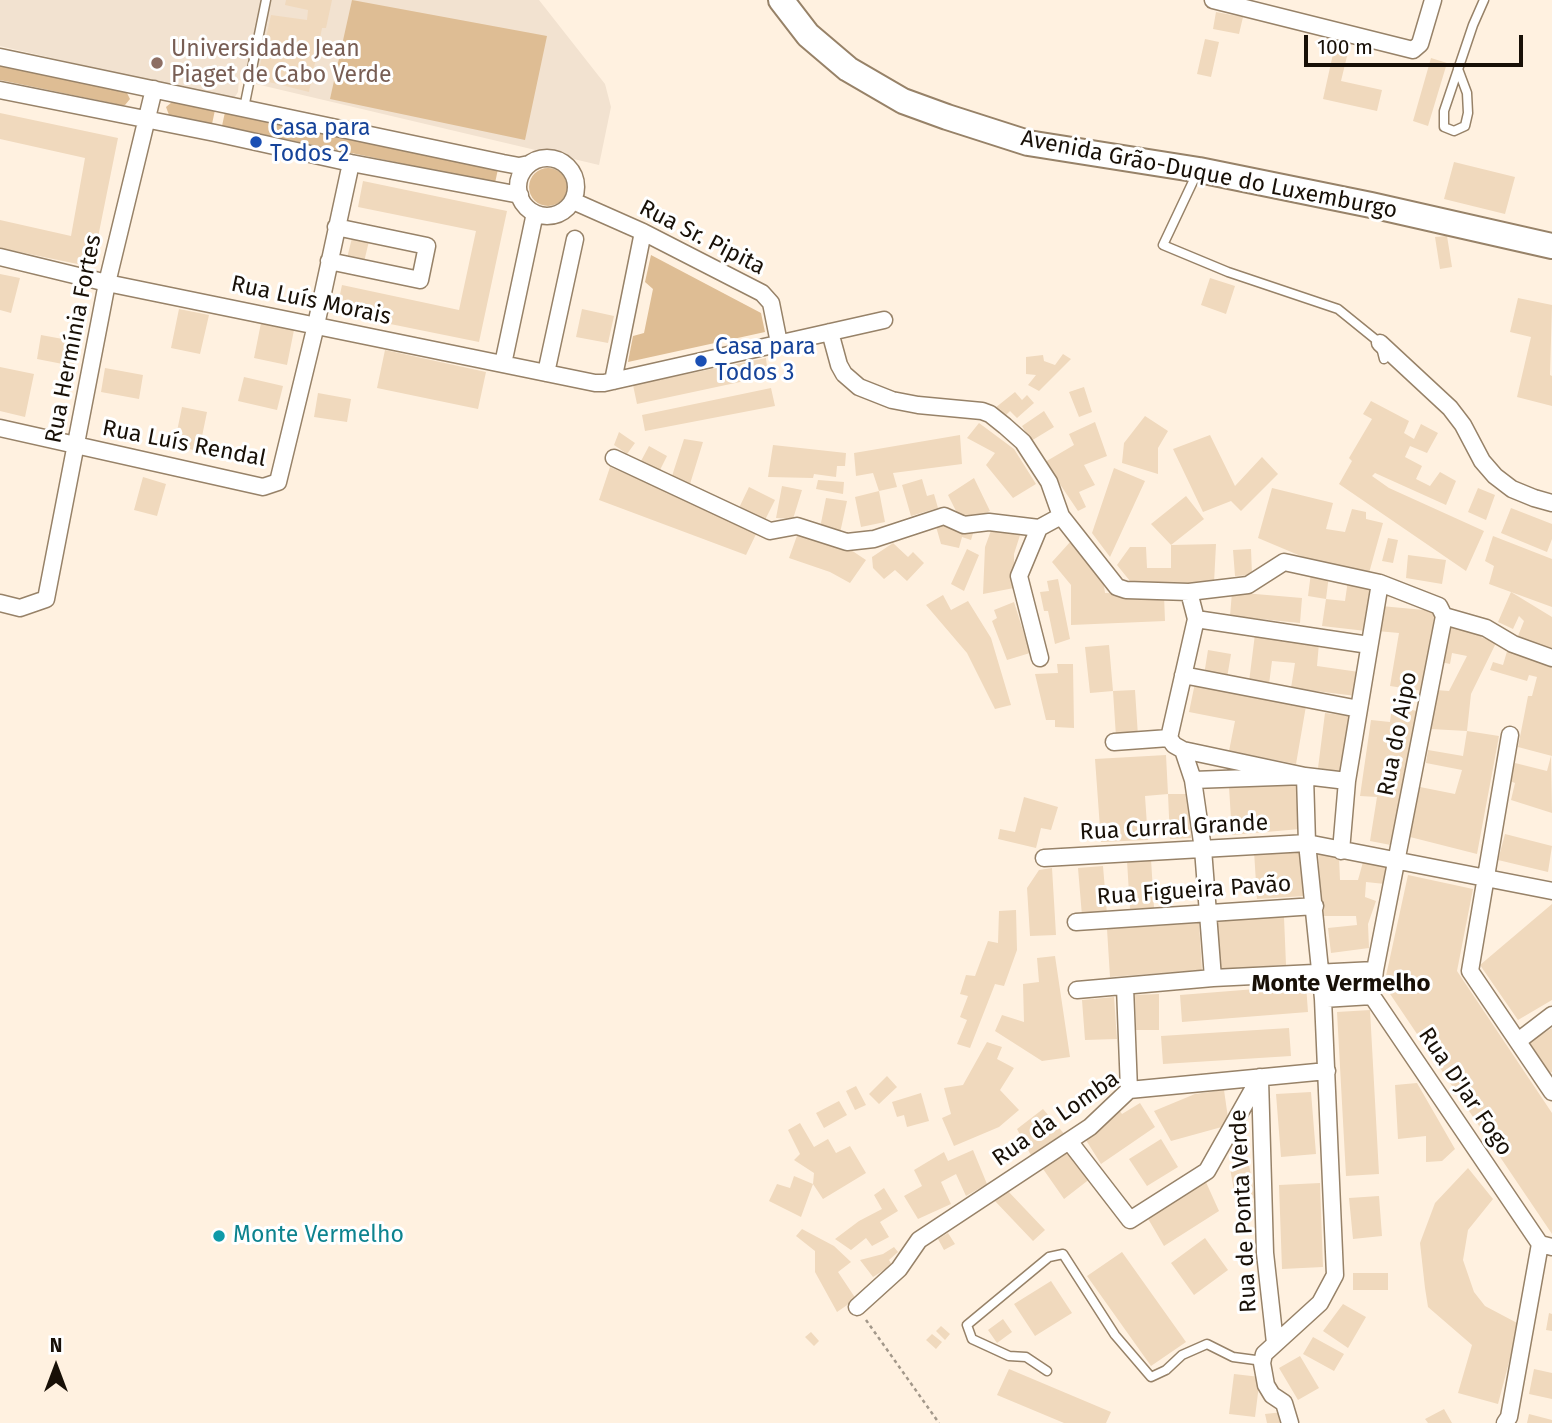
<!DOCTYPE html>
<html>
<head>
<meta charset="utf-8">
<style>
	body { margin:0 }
	#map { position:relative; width:1552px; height:1423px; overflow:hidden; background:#fff1e0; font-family:"Fira Sans",sans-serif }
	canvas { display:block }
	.north { position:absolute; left:21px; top:1332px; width:70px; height:70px; -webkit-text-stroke:5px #fff; paint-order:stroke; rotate:0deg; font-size:19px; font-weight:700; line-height:28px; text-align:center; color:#181007 }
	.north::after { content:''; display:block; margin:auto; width:24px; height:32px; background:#181007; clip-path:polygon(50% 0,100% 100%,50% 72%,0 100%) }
	.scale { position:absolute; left:1304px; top:35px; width:219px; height:32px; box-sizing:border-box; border:4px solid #181007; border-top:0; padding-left:9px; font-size:21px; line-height:24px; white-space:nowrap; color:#181007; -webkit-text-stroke:5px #fff; paint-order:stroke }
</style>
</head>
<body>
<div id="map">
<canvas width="1552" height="1423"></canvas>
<div class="north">N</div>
<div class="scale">100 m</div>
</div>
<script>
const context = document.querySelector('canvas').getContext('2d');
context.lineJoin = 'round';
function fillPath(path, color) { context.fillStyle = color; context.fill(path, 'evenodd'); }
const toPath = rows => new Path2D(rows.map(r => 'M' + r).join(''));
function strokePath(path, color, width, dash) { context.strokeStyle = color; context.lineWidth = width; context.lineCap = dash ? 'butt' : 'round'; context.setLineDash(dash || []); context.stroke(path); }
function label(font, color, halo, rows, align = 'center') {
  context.font = font + ' "Fira Sans",sans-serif'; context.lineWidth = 6; context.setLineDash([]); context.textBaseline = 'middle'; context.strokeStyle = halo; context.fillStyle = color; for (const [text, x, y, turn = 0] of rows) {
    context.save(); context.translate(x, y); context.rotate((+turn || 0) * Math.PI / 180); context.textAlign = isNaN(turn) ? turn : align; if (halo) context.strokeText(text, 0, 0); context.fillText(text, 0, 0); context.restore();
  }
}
fillPath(toPath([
	[0,0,539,0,605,84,611,107,599,165,239,80,238,92,233,100,0,46]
]), '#f2e2d0');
fillPath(toPath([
	[352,0,547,36,525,140,330,99],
	[0,65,124,91,127,93,130,99,125,105,121,105,0,80],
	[172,102,215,110,212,124,169,115,166,107],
	[225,112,498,169,495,183,222,126],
	'529 187a19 19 0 1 1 38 0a19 19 0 1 1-38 0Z',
	[651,255,761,313,765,332,628,362,633,336,644,333,653,289,645,282]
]), '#debd94');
fillPath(toPath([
	[286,0,332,0,326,28,322,28,309,92,257,79,271,15,307,20,308,10,285,5],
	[1216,12,1243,17,1239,34,1213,29],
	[1205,39,1219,42,1211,77,1197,74],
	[1335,45,1349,48,1341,81,1382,90,1377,111,1323,99],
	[1431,58,1447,63,1428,126,1413,121],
	[0,113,118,138,92,267,0,248,0,220,71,236,85,158,0,139],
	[1454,162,1515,177,1505,214,1444,199],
	[363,181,507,211,479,342,336,313,342,285,459,310,476,231,358,207],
	[1447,236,1452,267,1440,269,1435,237],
	[352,238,369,241,364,262,347,258],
	[0,274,20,278,11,313,0,310],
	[1210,278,1235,286,1226,314,1201,305],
	[1518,298,1552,305,1550,375,1552,376,1552,406,1517,397,1531,337,1510,332],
	[179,309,209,315,200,354,171,348],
	[582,309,614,316,608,343,576,337],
	[261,323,294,330,287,365,254,358],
	[41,335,79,342,73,366,37,359],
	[385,350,486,372,478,409,377,388],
	[1063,354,1071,359,1039,391,1028,385,1036,375,1026,374,1026,357,1043,355,1044,361,1055,365],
	[766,358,768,376,637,404,633,385],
	[0,367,34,374,25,417,0,411],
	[105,368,143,375,139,399,101,392],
	[244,377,283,386,277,410,238,401],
	[1084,387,1092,412,1079,417,1069,392],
	[771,388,775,406,645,431,642,415],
	[1015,392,1022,400,1027,395,1034,403,1017,418,1010,411,1004,417,995,408],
	[318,393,351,399,347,422,314,417],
	[1371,401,1409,421,1404,433,1414,439,1421,424,1438,433,1427,453,1410,446,1405,457,1422,466,1416,479,1430,486,1440,472,1456,481,1446,505,1375,473,1372,476,1389,488,1484,531,1466,571,1339,484,1352,461,1349,458,1372,419,1363,414],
	[182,407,207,412,199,451,174,446],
	[1044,411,1054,427,1031,441,1022,426],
	[1145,416,1168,431,1158,448,1158,474,1122,463,1124,443],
	[1095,422,1107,456,1084,465,1095,485,1079,492,1086,507,1078,511,1045,462,1074,445,1069,434],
	[979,423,1014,449,1036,484,1013,498,986,465,995,453,967,438],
	[619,432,635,443,627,454,614,445],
	[960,435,962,464,893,473,897,487,879,491,873,473,856,476,854,453],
	[1210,435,1235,486,1262,457,1278,474,1241,511,1231,501,1203,512,1173,449],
	[684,439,703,442,690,484,672,476],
	[773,445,846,453,845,466,837,466,836,477,814,474,813,478,768,477],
	[649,446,667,456,659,472,641,461],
	[610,467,758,530,746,555,599,500],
	[1114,468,1145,481,1110,557,1092,533],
	[143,477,166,484,157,516,134,510],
	[974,478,990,511,967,521,960,519,948,495],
	[922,479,927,496,934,494,938,508,911,516,902,485],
	[818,480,844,482,843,494,816,489],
	[782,486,802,490,793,519,776,518],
	[749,487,775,500,764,522,738,510],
	[1272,488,1333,503,1326,529,1345,532,1352,509,1366,512,1366,519,1383,523,1369,573,1315,562,1258,538],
	[1478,488,1495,495,1486,520,1468,512],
	[879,491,885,522,861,527,855,497],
	[1186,496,1204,519,1171,545,1151,524],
	[826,498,847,501,840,533,820,528],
	[1511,508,1552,524,1552,539,1547,552,1501,533],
	[935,523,974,530,971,540,962,537,959,548,941,544],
	[993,525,1021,532,1014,554,1014,588,983,594,985,547],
	[798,533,848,548,866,560,850,583,830,572,789,558],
	[1493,536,1552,559,1552,607,1489,584,1494,566,1485,561],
	[1388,538,1398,540,1393,563,1382,561],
	[1071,541,1102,571,1105,593,1164,595,1165,621,1071,625,1071,585,1052,562],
	[893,543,908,557,913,552,924,563,907,581,895,570,884,579,873,568,872,557],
	[1216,544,1214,583,1134,586,1117,565,1130,547,1146,547,1147,568,1171,568,1171,545],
	[967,549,979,555,964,591,951,584],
	[1251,549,1252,575,1235,576,1233,550],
	[1408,555,1446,560,1442,584,1406,578],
	[1311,573,1329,575,1326,599,1345,601,1348,580,1371,585,1366,631,1322,626,1326,599,1308,596],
	[1058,579,1070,639,1055,644,1048,611,1044,611,1040,592,1049,591,1047,581],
	[1232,592,1302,598,1300,623,1230,616],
	[1511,592,1552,617,1552,655,1516,641,1524,621,1519,616,1513,629,1498,622],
	[943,595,951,610,968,601,991,638,1011,705,995,709,967,653,926,605],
	[1014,602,1030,653,1007,660,992,621,997,618,994,610],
	[1381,606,1435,611,1423,691,1390,686,1399,633,1377,631],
	[1451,624,1481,630,1481,637,1496,643,1471,694,1467,731,1499,736,1477,854,1410,837,1420,787,1455,794,1462,770,1426,763,1428,750,1463,756,1467,731,1430,729,1436,690,1449,691,1467,656,1452,653,1450,664,1441,662],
	[1255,634,1319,643,1317,666,1359,672,1356,696,1291,688,1295,663,1272,661,1269,684,1249,682],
	[1109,645,1113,691,1090,693,1085,647],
	[1508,648,1535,656,1533,661,1552,665,1552,756,1518,747,1528,696,1532,696,1537,677,1529,675,1527,681,1490,670,1493,662,1503,665],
	[1208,650,1231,654,1227,678,1204,675],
	[1057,664,1073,664,1074,728,1055,727,1055,720,1046,720,1035,674,1058,673],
	[1195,683,1306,706,1296,764,1229,751,1235,721,1189,712],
	[1135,690,1138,736,1116,737,1113,691],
	[1392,707,1418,711,1396,846,1370,841,1377,797,1360,796,1371,720,1390,722],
	[1325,713,1350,716,1343,773,1318,768],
	[1166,755,1168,794,1145,796,1148,840,1101,842,1095,759],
	[1551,756,1552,813,1511,800,1515,783,1510,781,1515,763,1547,771],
	[1297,783,1300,829,1232,835,1229,787],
	[1168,794,1188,794,1191,838,1170,839],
	[1024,797,1058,807,1051,830,1041,828,1036,848,998,839,1000,829,1015,832],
	[1505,834,1552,846,1548,872,1498,860],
	[1303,848,1305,896,1257,899,1254,851],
	[1318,853,1339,857,1340,880,1358,880,1363,862,1390,867,1385,884,1366,882,1365,897,1376,901,1368,924,1369,948,1331,953,1328,928,1357,925,1356,916,1322,916],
	[1151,859,1154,908,1130,909,1127,861],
	[1103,866,1107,914,1082,916,1078,868],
	[1052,868,1056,935,1030,936,1027,888,1039,870],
	[1408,875,1473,889,1457,971,1552,1113,1552,1234,1384,985],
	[1552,904,1552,1000,1518,1020,1480,965],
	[1016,910,1017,950,1004,986,995,984,970,1048,957,1044,967,1020,960,1017,968,996,960,994,966,975,975,976,988,941,998,943,999,911],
	[1284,917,1286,965,1219,969,1216,920],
	[1199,923,1202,970,1110,977,1107,929],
	[1055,956,1070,1057,1042,1061,995,1031,1002,1015,1024,1022,1023,984,1039,982,1037,958],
	[1306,985,1308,1012,1182,1022,1180,995],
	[1159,994,1159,1030,1136,1030,1135,995],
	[1114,997,1117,1039,1085,1040,1082,1000],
	[1370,1010,1379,1174,1346,1176,1337,1012],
	[1289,1028,1291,1056,1163,1064,1161,1036],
	[1552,1028,1552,1072,1550,1073,1529,1042],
	[987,1042,1002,1047,997,1059,1014,1068,1000,1090,1019,1110,999,1127,954,1146,942,1118,951,1114,944,1088,963,1085],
	[887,1076,897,1087,879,1104,869,1094],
	[1417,1083,1455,1149,1442,1161,1426,1162,1426,1136,1398,1139,1395,1085],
	[856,1086,866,1105,855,1110,846,1091],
	[1224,1090,1229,1125,1171,1141,1154,1111,1195,1094],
	[1311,1092,1316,1154,1281,1157,1276,1094],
	[921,1093,929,1121,907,1127,904,1115,897,1117,892,1102],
	[839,1101,847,1115,824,1128,816,1113],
	[1140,1103,1155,1127,1101,1164,1084,1137,1119,1110,1122,1114],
	[1043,1109,1066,1136,1033,1159,1017,1129],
	[800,1123,814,1147,828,1139,836,1153,850,1146,866,1173,823,1199,813,1184,814,1173,794,1160,800,1154,788,1130],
	[1161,1139,1178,1167,1147,1186,1129,1159],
	[973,1150,987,1184,966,1196,956,1174,941,1182,951,1204,918,1219,904,1196,922,1186,914,1170,944,1152,948,1161],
	[1065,1150,1069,1156,1073,1152,1091,1178,1064,1199,1041,1166],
	[1249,1165,1255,1198,1236,1202,1230,1168],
	[1468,1168,1493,1199,1468,1230,1463,1260,1474,1292,1485,1306,1519,1324,1498,1404,1458,1393,1472,1345,1428,1307,1425,1288,1420,1243,1435,1203],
	[794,1176,813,1184,801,1217,769,1201,777,1184,790,1188],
	[1205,1180,1219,1211,1164,1246,1147,1217],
	[1320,1183,1323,1267,1282,1269,1279,1185],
	[884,1188,898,1211,880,1222,889,1237,872,1246,866,1238,851,1250,835,1239,859,1221,882,1209,874,1195],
	[1006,1189,1045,1230,1033,1241,994,1200],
	[1379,1196,1382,1236,1353,1239,1349,1198],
	[802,1229,834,1246,851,1262,838,1272,856,1299,837,1312,815,1272,815,1251,796,1236],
	[948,1233,955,1244,944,1250,938,1239],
	[1205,1238,1228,1270,1194,1295,1171,1263],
	[894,1247,898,1252,889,1260,892,1265,873,1277,860,1260,883,1254],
	[1122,1252,1186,1342,1151,1366,1087,1276],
	[1353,1273,1388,1273,1388,1290,1353,1290],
	[1051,1281,1072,1313,1035,1336,1014,1304],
	[1343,1304,1366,1317,1348,1348,1323,1331],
	[1549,1313,1552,1314,1552,1331,1546,1330],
	[1003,1319,1012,1332,997,1343,988,1330],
	[941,1326,950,1334,945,1340,936,1331],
	[811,1332,819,1341,814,1346,805,1337],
	[932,1334,942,1342,936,1349,926,1340],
	[1313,1337,1344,1354,1334,1371,1303,1354],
	[1300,1356,1319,1388,1298,1400,1279,1368],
	[1009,1369,1111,1412,1106,1423,1064,1423,997,1395],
	[1534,1369,1552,1373,1552,1399,1529,1394],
	[1234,1374,1260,1377,1255,1417,1229,1414],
	[1444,1409,1452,1423,1428,1423,1425,1419],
	[1283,1412,1285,1423,1267,1423,1265,1414],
	[1529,1414,1552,1420,1552,1423,1527,1423]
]), '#f0d9bd');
const lane = toPath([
	[1458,69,1467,93,1468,113,1465,126,1454,131,1444,127,1444,111,1473,25,1484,0],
	[244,108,266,0],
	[1197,173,1163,245,1228,272,1338,309,1380,343,1384,359],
	[1047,1371,1026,1357,1009,1356,972,1339,967,1325,1049,1257,1063,1254,1115,1335,1151,1377,1166,1370,1182,1355,1207,1344,1233,1357,1263,1361]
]);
const street = toPath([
	[1213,0,1413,50,1420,44,1433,0],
	[0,57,503,163,519,166,529,164],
	[0,90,215,133,351,163,520,195],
	'518 187a29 29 0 1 1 58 0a29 29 0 1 1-58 0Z',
	[573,201,643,232,762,293,771,303,779,343],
	[0,257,107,283,595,383,604,383,884,320],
	[329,261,420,280,427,246,336,227],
	[830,332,839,365,844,374,859,387,892,400,918,405,982,411,990,414,1005,426,1023,442,1049,482,1061,516,1117,587,1126,590,1189,592,1196,619,1169,738,1174,745,1183,750,1305,776,1307,843,1323,999,1335,1275,1320,1303,1264,1354,1262,1363,1266,1385,1272,1395,1284,1403,1290,1423],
	[1380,343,1450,408,1463,425,1482,461,1495,476,1512,489,1534,498,1552,503],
	[503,364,535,213],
	[546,373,575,239],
	[613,381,643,232],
	[0,428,263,487,278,482,316,325,351,163],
	[614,458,770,531,797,526,847,542,874,539,944,516,964,525,989,522,1039,528,1061,516],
	[1039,528,1019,576,1040,658],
	[1189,592,1248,585,1284,562,1380,583,1439,606,1444,616],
	[0,603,20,608,46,599,107,283,154,89],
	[1444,616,1486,628,1513,644,1552,658],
	[1196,619,1369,645],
	[1183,675,1359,709],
	[1510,735,1470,971,1552,1092],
	[1114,742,1169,738],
	[1183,750,1193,780,1305,776,1347,781,1341,851],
	[1193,780,1203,849,1213,978],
	[1347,781,1380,583],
	[1044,858,1307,843,1552,891],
	[1076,922,1315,906],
	[1125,987,1129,1090],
	[1077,990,1213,978,1375,970],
	[1372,996,1375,970,1444,616],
	[1372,996,1540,1244,1552,1247],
	[1323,999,1372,996],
	[1518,1041,1552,1015],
	[1260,1079,1265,1253,1275,1343],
	[1069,1141,1130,1220,1207,1171,1260,1077],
	[857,1307,899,1269,919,1240,1090,1127,1129,1090,1327,1071],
	[1505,1423,1509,1417,1540,1244]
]);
const primary = toPath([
	[781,0,808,35,848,69,903,101,947,117,1028,143,1199,170,1371,205,1552,246]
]);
strokePath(lane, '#978268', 11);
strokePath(street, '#978268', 19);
strokePath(primary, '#978268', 28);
strokePath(toPath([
	[866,1320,939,1423]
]), '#a3988a', 2.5, [3.5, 3.5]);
strokePath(lane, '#fff', 8);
strokePath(street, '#fff', 16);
strokePath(primary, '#fff', 24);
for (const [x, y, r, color] of [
	[157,63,7,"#8d6e63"],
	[256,142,7,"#1a4fb4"],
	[701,361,7,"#1a4fb4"],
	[219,1236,7,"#0f9aa8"]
]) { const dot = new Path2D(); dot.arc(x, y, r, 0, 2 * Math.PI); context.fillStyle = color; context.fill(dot); strokePath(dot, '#fff', 2.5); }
label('23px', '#785e54', '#fff', [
	["Universidade Jean",171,50],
	["Piaget de Cabo Verde",171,76]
], 'left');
label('23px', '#164399', '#fff', [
	["Casa para",270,129],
	["Todos 2",270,155],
	["Casa para",715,348],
	["Todos 3",715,374]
], 'left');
label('23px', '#181007', '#fff', [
	["Avenida Grão-Duque do Luxemburgo",1209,175,11],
	["Rua Sr. Pipita",702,238,27],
	["Rua Luís Morais",311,301,12],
	["Rua Hermínia Fortes",74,339,-79],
	["Rua Luís Rendal",184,444,11],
	["Rua do Aipo",1398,734,-79],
	["Rua Curral Grande",1174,828,-3],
	["Rua Figueira Pavão",1194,891,-4],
	["Rua D'Jar Fogo",1465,1092,56],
	["Rua da Lomba",1056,1119,-35],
	["Rua de Ponta Verde",1244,1211,-93]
]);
label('23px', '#0d838f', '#fff', [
	["Monte Vermelho",233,1236]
], 'left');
label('bold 24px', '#181007', '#fff', [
	["Monte Vermelho",1341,984]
]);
</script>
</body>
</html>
